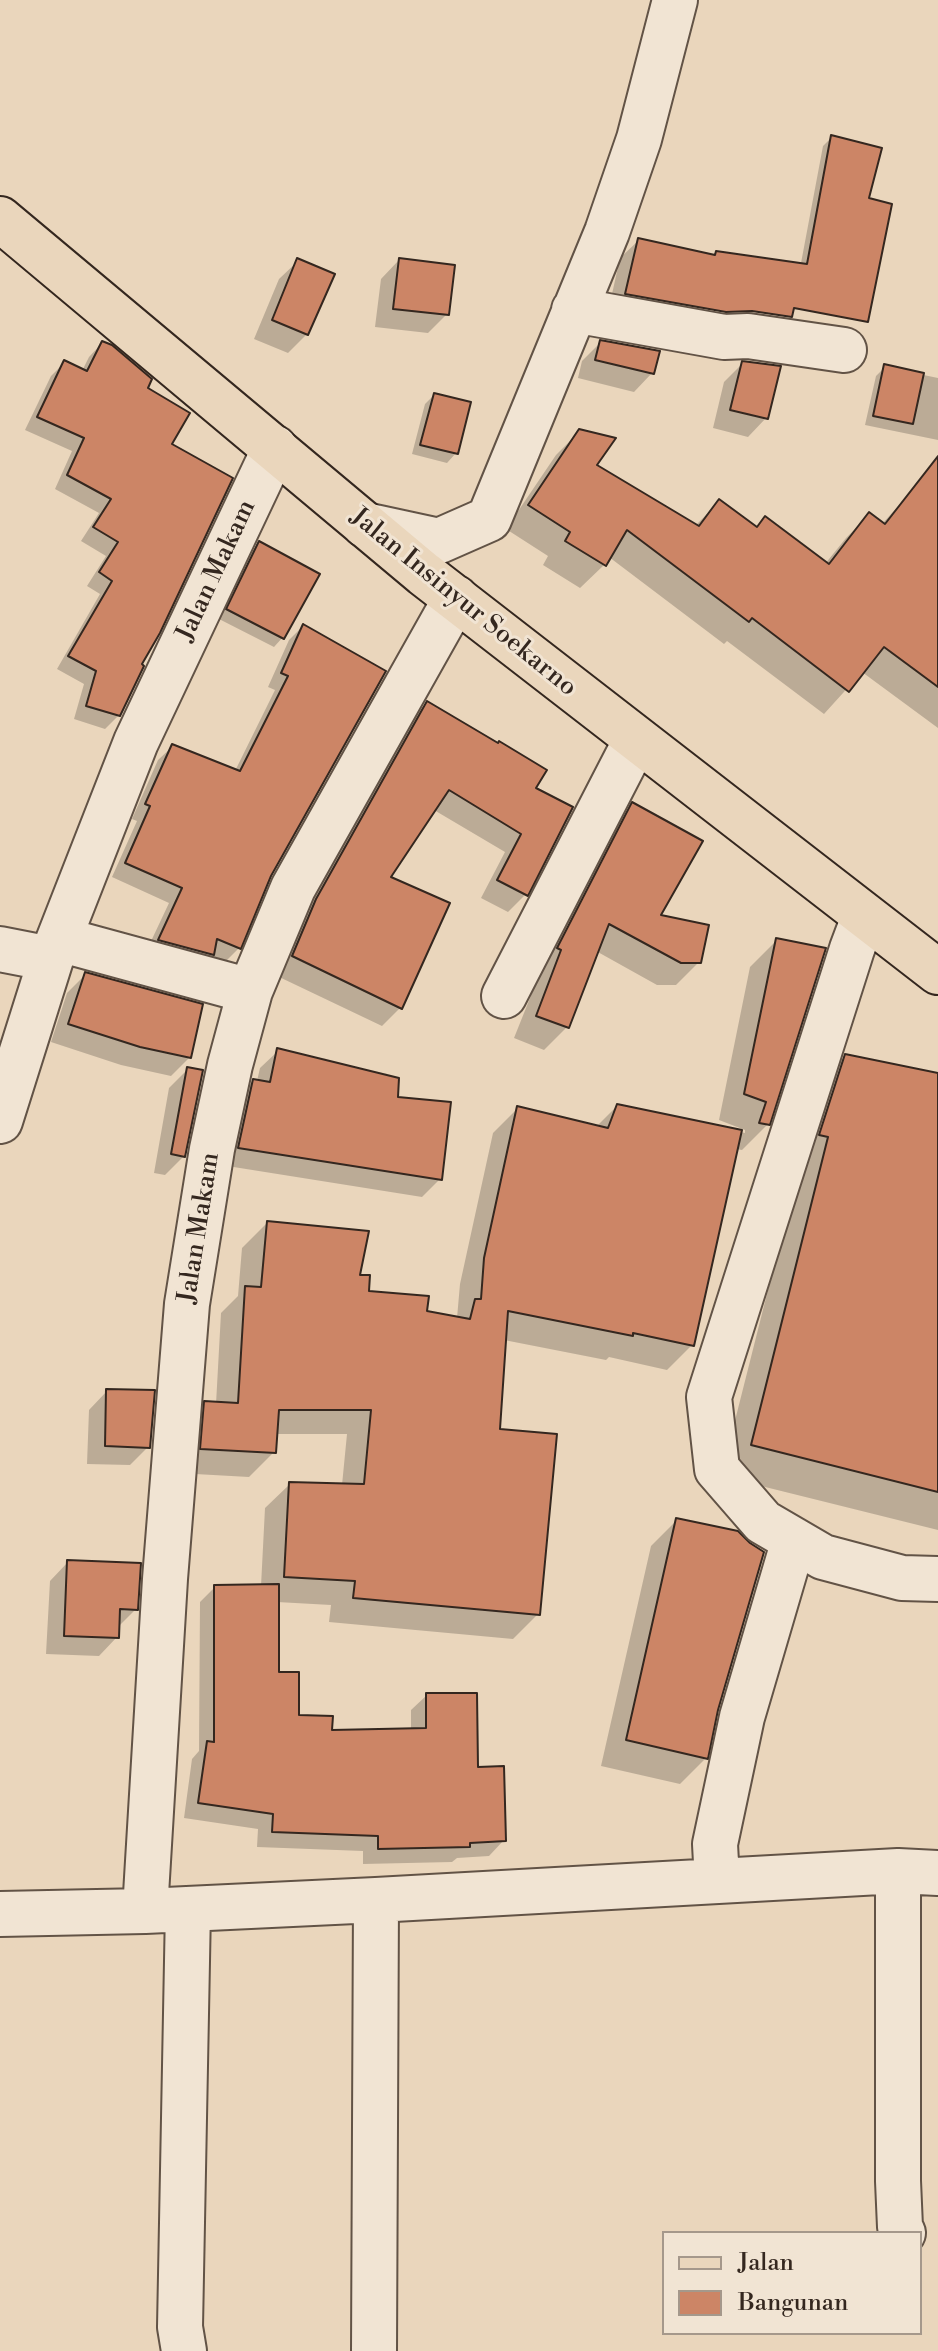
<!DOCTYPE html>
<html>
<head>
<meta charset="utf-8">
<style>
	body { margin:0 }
	#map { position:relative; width:938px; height:2351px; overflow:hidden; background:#ead6bc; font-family:"Libre Bodoni",serif }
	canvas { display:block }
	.legend { position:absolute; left:662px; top:2231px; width:260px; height:104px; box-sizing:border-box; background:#f1e4d3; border:2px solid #a5988b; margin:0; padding:10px 14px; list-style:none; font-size:24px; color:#34271f }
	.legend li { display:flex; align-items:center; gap:16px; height:40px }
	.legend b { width:40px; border:2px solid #a5988b }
</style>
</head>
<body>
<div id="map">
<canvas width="938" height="2351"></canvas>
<ul class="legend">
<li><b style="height:10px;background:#ead6bc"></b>Jalan</li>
<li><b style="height:22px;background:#cc8566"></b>Bangunan</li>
</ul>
</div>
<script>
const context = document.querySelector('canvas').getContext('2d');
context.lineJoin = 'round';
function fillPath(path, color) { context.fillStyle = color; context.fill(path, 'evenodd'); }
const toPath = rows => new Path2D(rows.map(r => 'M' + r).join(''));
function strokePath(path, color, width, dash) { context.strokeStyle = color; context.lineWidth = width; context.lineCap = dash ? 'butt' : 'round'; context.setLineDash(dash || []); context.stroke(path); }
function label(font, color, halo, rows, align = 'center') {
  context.font = font + ' "Libre Bodoni",serif'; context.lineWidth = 6; context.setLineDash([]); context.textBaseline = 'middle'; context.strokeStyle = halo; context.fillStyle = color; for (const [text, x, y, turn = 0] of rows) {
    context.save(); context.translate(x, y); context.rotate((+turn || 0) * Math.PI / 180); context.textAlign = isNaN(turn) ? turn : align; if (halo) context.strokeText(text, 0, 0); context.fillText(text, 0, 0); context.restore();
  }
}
fillPath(toPath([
	[832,137,880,149,798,279,823,146],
	[639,240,704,307,686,326,608,312,620,258],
	[399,260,447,314,428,333,375,327,381,279],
	[298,261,307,334,288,353,254,339,279,279],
	[601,342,652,373,634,392,578,378,582,361],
	[102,343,146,389,169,445,139,665,119,715,105,729,74,719,84,684,57,669,100,594,87,586,106,556,81,541,99,513,55,489,72,451,25,430,51,376,64,363,82,371,89,357],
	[743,363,766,418,748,437,713,428,724,382],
	[885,367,938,378,938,440,865,425,876,376],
	[434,395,456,453,447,463,412,454,425,404],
	[580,431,595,465,695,526,719,502,755,529,825,564,846,538,870,514,882,524,918,484,938,500,938,728,862,672,824,714,727,641,724,644,609,557,604,565,580,588,543,565,548,556,506,529,556,455],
	[259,544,283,637,274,647,219,619,250,553],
	[303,626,269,875,239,948,225,962,211,956,198,968,145,954,169,903,112,877,137,821,132,819,158,760,173,746,235,771,275,690,268,687,289,640],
	[427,703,533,788,526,894,508,912,481,898,505,852,434,810,388,878,400,1008,382,1026,275,975,298,919,409,721],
	[633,804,658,916,699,962,676,985,657,985,596,951,567,1027,544,1050,514,1038,540,973,610,827],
	[777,940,768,1124,742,1150,736,1149,692,1345,667,1370,609,1357,606,1360,504,1340,498,1430,538,1614,513,1639,329,1622,331,1605,277,1602,277,1674,297,1717,330,1732,411,1730,411,1710,427,1695,476,1769,504,1840,489,1856,457,1858,452,1862,363,1864,363,1851,257,1847,258,1829,184,1818,192,1759,199,1751,200,1602,215,1587,261,1586,265,1508,290,1484,342,1485,347,1434,275,1434,274,1452,249,1477,177,1473,180,1428,205,1403,216,1404,221,1313,238,1296,242,1248,267,1223,358,1277,367,1293,425,1313,457,1318,460,1284,493,1133,518,1108,596,1127,617,1106,745,1133,745,1130,719,1120,750,967],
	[86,974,190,1057,171,1076,121,1065,51,1042,67,993],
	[278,1051,400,1080,395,1099,440,1179,422,1197,221,1165,236,1099,253,1081,257,1081,260,1068],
	[845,1056,938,1075,938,1530,721,1476,799,1167,814,1087],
	[188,1069,184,1156,165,1175,154,1173,169,1088],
	[107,1391,148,1447,130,1465,87,1464,89,1410],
	[677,1520,716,1710,706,1758,680,1784,601,1766,651,1546],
	[68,1562,136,1609,117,1628,117,1637,99,1656,46,1654,50,1581]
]), '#0003');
const building = toPath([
	[831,135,882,148,869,198,892,204,868,322,794,308,792,317,752,311,726,312,625,294,638,238,715,255,716,251,807,264,831,135],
	[297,258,335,274,308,335,272,320,297,258],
	[399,258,455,265,449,315,393,309,399,258],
	[600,340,660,351,654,374,595,360,600,340],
	[102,341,112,345,152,379,148,388,190,413,172,444,233,478,160,633,142,664,144,666,120,716,86,706,96,671,68,656,112,581,99,572,118,542,93,527,111,499,67,475,84,438,37,417,64,360,87,371,102,341],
	[742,361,781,366,768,419,730,410,742,361],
	[884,364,924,373,913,424,873,416,884,364],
	[434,393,471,402,458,454,420,445,434,393],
	[579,429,616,438,597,465,699,526,719,499,757,527,765,516,829,564,869,512,885,524,938,456,938,687,884,647,849,692,752,618,749,622,627,530,606,566,565,541,570,532,528,505,579,429],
	[259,541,320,574,284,639,226,609,259,541],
	[303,624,386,671,271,876,241,949,217,939,214,955,158,940,182,888,125,863,150,806,145,804,172,744,240,771,288,676,281,673,303,624],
	[427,701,498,743,499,741,547,770,536,788,573,807,528,896,497,880,521,834,449,790,391,877,450,903,402,1009,292,956,316,899,427,701],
	[632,802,703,841,661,915,709,925,701,963,681,963,609,924,569,1028,536,1016,561,950,557,948,632,802],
	[776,938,826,948,770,1125,759,1123,766,1102,744,1094,776,938],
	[85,972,203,1004,191,1058,140,1047,68,1024,85,972],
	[277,1048,399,1078,398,1097,451,1102,442,1180,238,1148,253,1079,270,1082,277,1048],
	[845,1054,938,1073,938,1492,751,1445,828,1137,819,1135,845,1054],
	[187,1067,203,1070,185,1157,171,1154,187,1067],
	[617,1104,742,1130,694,1346,633,1333,633,1336,508,1311,500,1429,557,1434,540,1615,353,1598,355,1581,284,1577,289,1482,364,1484,371,1410,279,1410,276,1453,200,1449,204,1401,238,1403,245,1286,261,1287,267,1221,369,1231,360,1275,370,1275,369,1291,429,1296,427,1311,470,1319,475,1299,481,1299,484,1258,517,1106,608,1128,617,1104],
	[106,1389,155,1390,150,1448,105,1446,106,1389],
	[676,1518,738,1531,750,1543,764,1552,718,1710,708,1759,626,1740,676,1518],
	[67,1560,141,1563,138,1610,120,1609,119,1638,64,1636,67,1560],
	[279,1584,279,1672,299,1672,299,1715,333,1716,332,1730,426,1728,426,1693,477,1693,478,1767,504,1766,506,1841,470,1843,470,1847,378,1849,378,1836,272,1832,273,1814,198,1803,207,1741,214,1742,214,1585,279,1584]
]);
fillPath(building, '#cc8566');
strokePath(building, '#34271f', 2);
const minor = toPath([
	[574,310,724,337,748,336,844,350],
	[365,525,439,541,489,519,607,232,639,139,675,0],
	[864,917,852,949,709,1397,717,1469,763,1522,823,1557,902,1578,938,1579],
	[59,939,250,991],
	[0,949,51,959],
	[504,996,636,740],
	[0,1121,51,959,136,742,275,448],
	[898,1871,898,2181,900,2227,903,2233],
	[717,1881,715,1844,742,1717,794,1540],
	[145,1911,165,1579,187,1304,212,1149,230,1065,250,991,293,888,456,598],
	[0,1914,145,1911,376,1900,898,1871,938,1873],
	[184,2351,180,2327,188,1909],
	[374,2351,376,1900]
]);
const primary = toPath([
	[0,219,424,574,938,972]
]);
strokePath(minor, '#625346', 48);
strokePath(primary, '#34271f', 48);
strokePath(minor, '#f1e4d3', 44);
strokePath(primary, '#ead6bc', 44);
label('26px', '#34271f', '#f1e4d3', [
	["Jalan Makam",217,571,-65],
	["Jalan Insinyur Soekarno",463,603,39],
	["Jalan Makam",200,1228,-81]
]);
</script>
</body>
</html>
